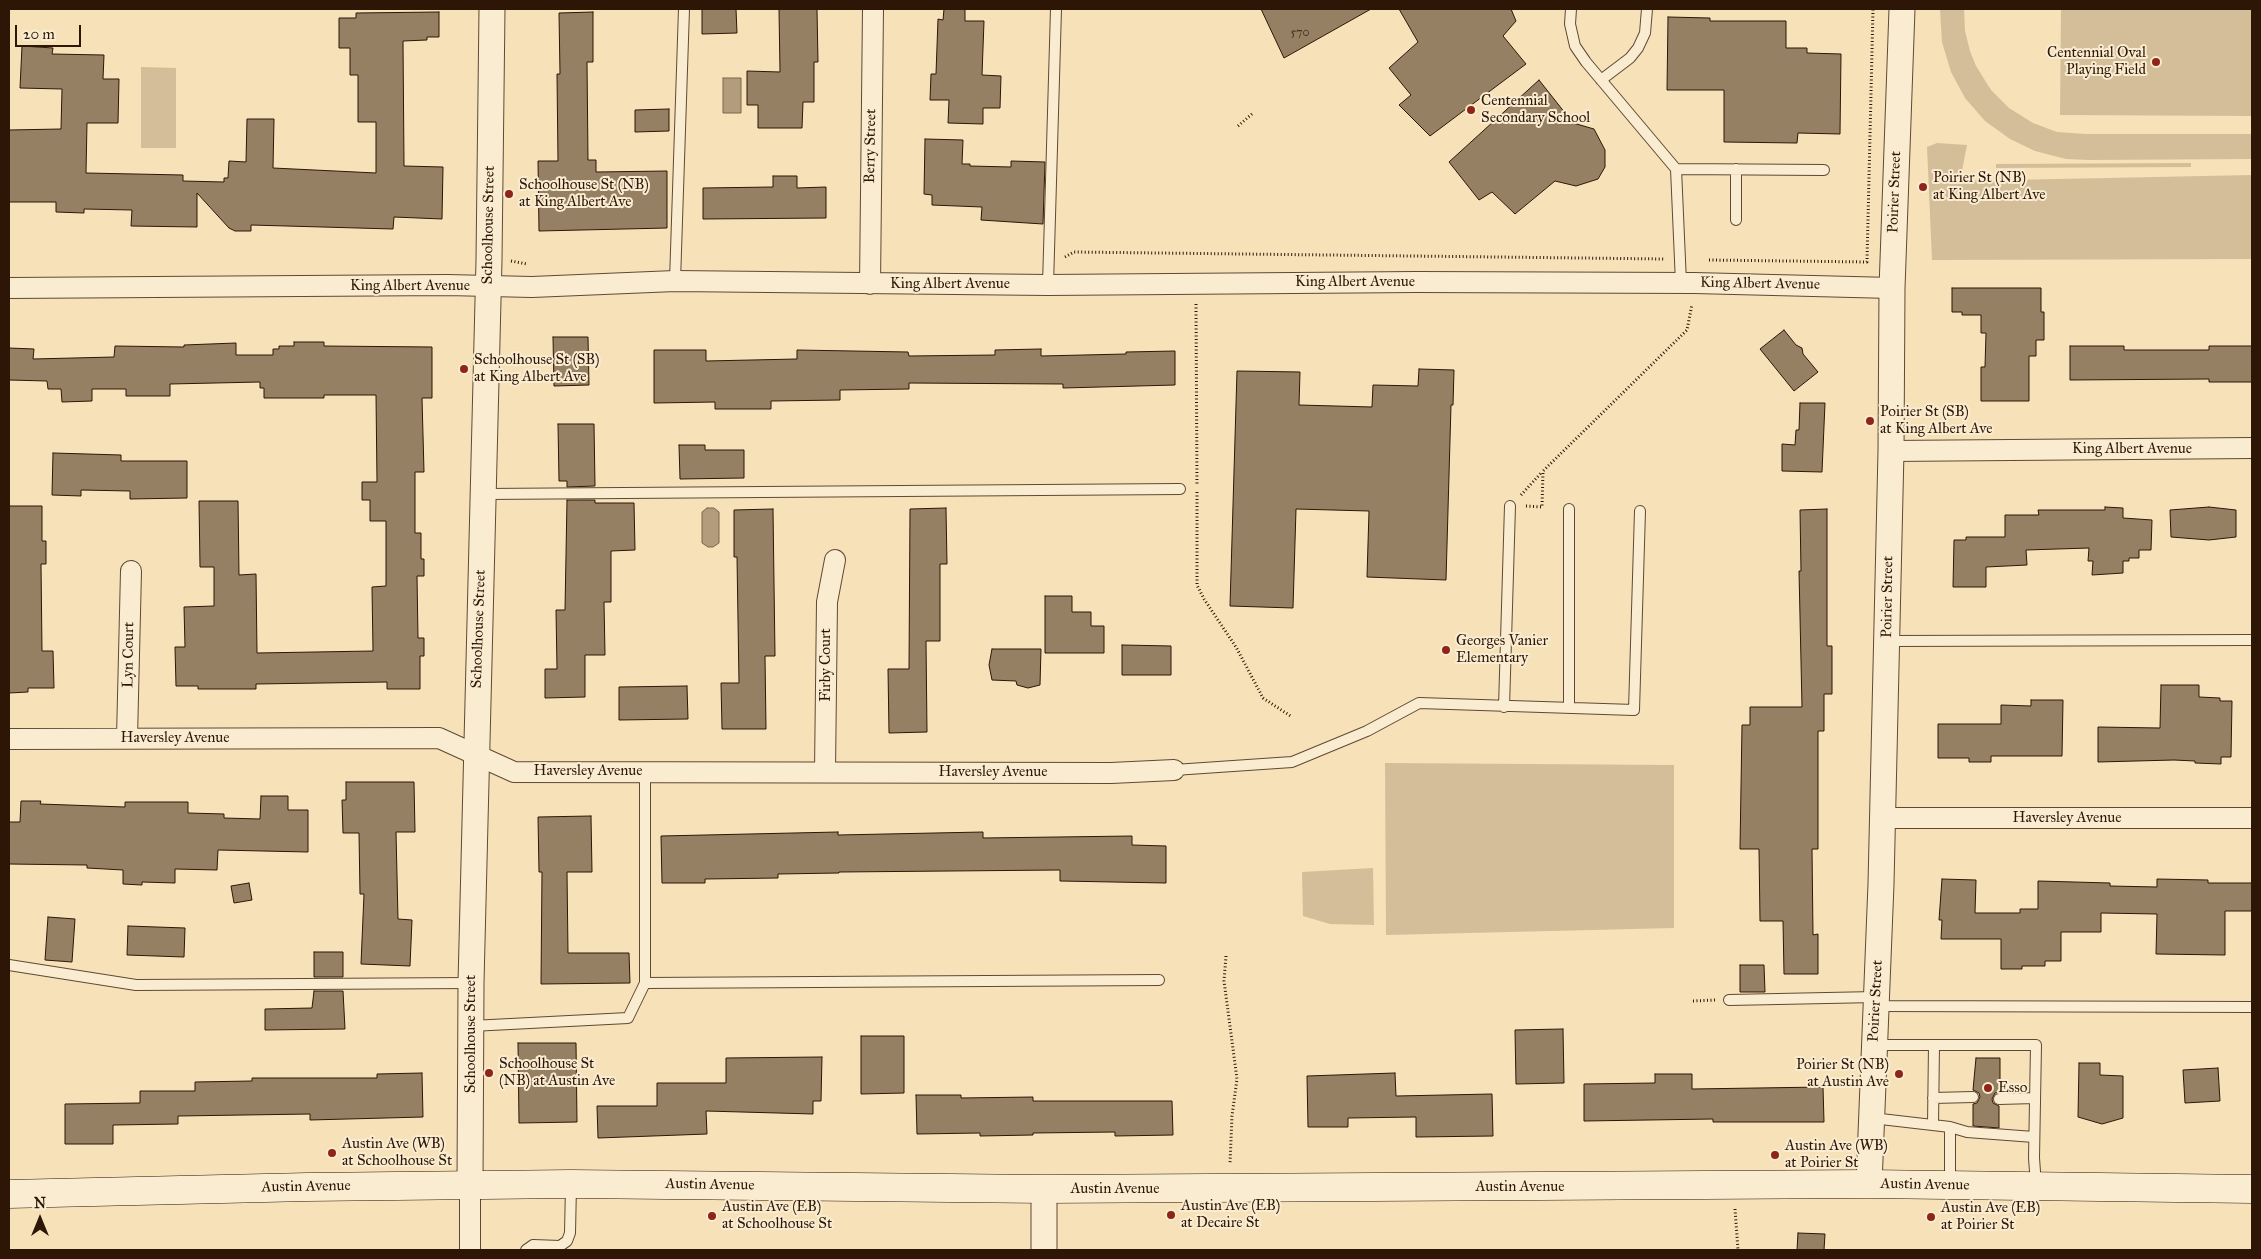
<!DOCTYPE html>
<html>
<head>
<meta charset="utf-8">
<style>
	body { margin:0 }
	#map { position:relative; width:2261px; height:1259px; overflow:hidden; background:#f6e1b8; font-family:"IM FELL Great Primer",serif }
	canvas { display:block }
	.frame { position:absolute; inset:0; border:10px solid #2e1607; pointer-events:none }
	.north { position:absolute; left:15px; top:1194px; width:50px; height:50px; -webkit-text-stroke:4px #f9ecd1; paint-order:stroke; rotate:0deg; font-size:14px; font-weight:700; line-height:20px; text-align:center; color:#2e1607 }
	.north::after { content:''; display:block; margin:auto; width:18px; height:22px; background:#2e1607; clip-path:polygon(50% 0,100% 100%,50% 72%,0 100%) }
	.scale { position:absolute; left:15px; top:25px; width:66px; height:22px; box-sizing:border-box; border:2px solid #2e1607; border-top:0; padding-left:6px; font-size:15px; line-height:18px; white-space:nowrap; color:#2e1607; -webkit-text-stroke:4px #f9ecd1; paint-order:stroke }
</style>
</head>
<body>
<div id="map">
<canvas width="2261" height="1259"></canvas>
<div class="frame"></div>
<div class="north">N</div>
<div class="scale">20 m</div>
</div>
<script>
const context = document.querySelector('canvas').getContext('2d');
context.lineJoin = 'round';
function fillPath(path, color) { context.fillStyle = color; context.fill(path, 'evenodd'); }
const toPath = rows => new Path2D(rows.map(r => 'M' + r).join(''));
function strokePath(path, color, width, dash) { context.strokeStyle = color; context.lineWidth = width; context.lineCap = dash ? 'butt' : 'round'; context.setLineDash(dash || []); context.stroke(path); }
function label(font, color, halo, rows, align = 'center') {
  context.font = font + ' "IM FELL Great Primer",serif'; context.lineWidth = 4; context.setLineDash([]); context.textBaseline = 'middle'; context.strokeStyle = halo; context.fillStyle = color; for (const [text, x, y, turn = 0] of rows) {
    context.save(); context.translate(x, y); context.rotate((+turn || 0) * Math.PI / 180); context.textAlign = isNaN(turn) ? turn : align; if (halo) context.strokeText(text, 0, 0); context.fillText(text, 0, 0); context.restore();
  }
}
fillPath(toPath([
	[1940,9,1964,9,1965,31,1970,51,1976,66,1991,90,2009,108,2033,123,2057,132,2085,134,2252,134,2252,159,2089,160,2066,159,2035,151,2010,139,1985,121,1965,98,1951,72,1942,42],
	[2061,9,2252,9,2252,116,2060,115],
	[141,67,176,68,176,148,141,148],
	[1937,143,1967,145,1960,181,2252,175,2252,259,1932,260,1927,147],
	[2191,163,2191,167,1996,168,1996,164],
	[1385,763,1674,765,1674,928,1386,935],
	[1373,868,1374,925,1330,924,1303,916,1302,872]
]), '#d4be9a');
const water = toPath([
	[723,78,741,78,741,113,723,113,723,78],
	[707,508,714,508,719,512,719,543,713,547,708,547,702,543,702,512,707,508]
]);
fillPath(water, '#b29c7c');
strokePath(water, '#7d664d', 1);
const building = toPath([
	[702,9,736,9,737,33,702,34,702,9],
	[779,9,817,9,818,62,814,62,814,102,803,102,802,128,758,128,758,105,747,105,747,71,780,72,779,9],
	[944,9,965,9,965,21,984,21,982,75,1001,76,1000,108,983,108,983,124,948,123,949,100,930,100,931,74,936,74,938,19,943,20,944,9],
	[1261,9,1371,9,1284,58,1261,9],
	[1399,9,1511,9,1516,21,1503,36,1526,64,1430,136,1399,105,1411,95,1389,68,1418,42,1399,9],
	[439,12,439,37,427,37,427,40,403,41,404,166,443,167,442,219,394,217,393,229,251,225,251,231,235,231,229,228,197,193,197,227,131,226,132,210,84,209,84,213,56,212,56,202,9,202,9,130,61,129,62,89,20,88,22,46,53,48,52,54,104,55,103,79,119,79,118,123,87,123,86,173,183,175,183,181,224,182,224,178,228,178,229,161,246,162,247,119,274,119,273,168,376,173,376,122,358,122,358,75,350,75,350,48,339,48,339,18,356,18,356,13,439,12],
	[593,12,593,62,587,62,588,160,596,160,596,172,667,171,667,228,539,231,538,161,558,161,557,74,560,74,559,13,593,12],
	[1668,17,1710,18,1710,21,1786,21,1786,48,1807,48,1807,53,1841,54,1840,134,1798,133,1797,143,1724,142,1724,90,1667,90,1668,17],
	[1539,80,1573,123,1594,129,1605,150,1605,167,1598,179,1576,186,1555,181,1515,214,1492,192,1479,200,1449,162,1539,80],
	[669,109,669,131,635,132,635,110,669,109],
	[925,139,963,140,962,164,970,164,970,166,1011,167,1011,161,1045,162,1043,224,981,220,982,207,932,205,932,195,924,194,925,139],
	[773,176,797,176,797,188,826,187,826,218,703,219,703,188,773,187,773,176],
	[1952,288,2041,288,2041,312,2044,312,2044,340,2036,340,2036,356,2029,356,2029,401,1981,401,1981,367,1985,367,1986,333,1981,333,1981,315,1962,315,1962,312,1952,312,1952,288],
	[1784,330,1796,345,1802,348,1803,354,1818,372,1794,391,1760,349,1784,330],
	[553,337,588,337,589,385,554,386,553,337],
	[294,342,324,342,324,346,432,347,432,398,422,398,424,472,415,472,415,533,421,533,421,559,424,559,424,576,417,576,418,638,424,638,424,656,420,656,420,689,387,689,387,682,256,684,256,689,198,689,198,686,176,686,175,647,185,647,184,607,214,606,214,567,200,567,199,501,238,501,239,575,256,574,257,653,373,651,372,587,386,586,386,521,370,521,370,500,362,500,362,482,377,482,376,395,324,395,324,398,264,398,264,388,260,388,260,382,170,384,170,396,126,396,126,389,92,389,92,401,62,402,61,389,48,389,47,381,9,380,9,348,34,349,33,359,114,357,115,346,184,347,184,345,236,343,236,355,273,355,273,349,279,349,279,346,294,346,294,342],
	[2070,346,2124,346,2124,350,2209,350,2209,346,2252,346,2252,382,2209,382,2209,379,2070,380,2070,346],
	[1041,349,1041,356,1126,354,1126,352,1175,351,1175,385,1063,388,1063,384,909,383,909,389,840,390,840,400,771,401,771,409,715,409,715,402,654,403,654,350,706,350,706,361,797,359,797,350,908,352,909,356,995,355,995,350,1041,349],
	[1419,369,1454,370,1453,405,1451,405,1446,580,1367,577,1369,511,1296,509,1293,608,1230,606,1237,371,1300,372,1299,405,1372,407,1373,385,1418,386,1419,369],
	[1800,403,1825,403,1822,472,1782,471,1782,444,1795,445,1796,430,1799,430,1800,403],
	[558,424,594,424,595,486,567,487,567,481,559,481,558,424],
	[679,445,705,445,705,450,744,450,744,478,680,479,679,445],
	[53,453,121,455,121,461,187,461,187,498,130,499,130,491,81,490,81,496,52,495,53,453],
	[567,500,595,500,595,503,634,503,635,550,611,551,611,602,604,602,605,655,585,655,585,697,545,698,545,669,557,669,556,610,565,610,567,500],
	[9,506,42,506,42,541,46,541,46,564,41,564,42,651,53,651,54,688,28,688,28,692,9,693,9,506],
	[2105,507,2123,508,2123,518,2152,520,2151,550,2139,550,2139,558,2129,558,2129,561,2123,561,2123,573,2092,575,2093,561,2088,561,2089,548,2026,550,2027,565,1986,567,1986,587,1953,587,1954,540,1966,540,1966,537,2005,537,2005,515,2039,515,2038,510,2105,510,2105,507],
	[2209,507,2236,510,2236,537,2209,540,2171,537,2170,510,2209,507],
	[946,508,947,564,940,564,940,641,926,641,927,732,889,733,888,669,909,669,910,509,946,508],
	[773,509,775,656,765,656,766,729,722,729,721,683,739,683,737,557,734,557,734,510,773,509],
	[1827,509,1827,646,1832,646,1832,694,1824,694,1824,731,1818,731,1818,849,1812,849,1813,935,1818,934,1818,974,1784,974,1783,921,1760,921,1759,849,1740,849,1742,725,1750,725,1750,707,1802,707,1799,571,1801,571,1800,510,1827,509],
	[1045,596,1072,596,1072,612,1091,612,1091,626,1104,626,1104,653,1045,653,1045,596],
	[1122,645,1171,646,1171,675,1122,675,1122,645],
	[992,649,1041,649,1040,685,1028,688,1017,685,1016,681,992,680,989,665,992,649],
	[2161,685,2199,685,2199,697,2220,698,2220,701,2232,701,2231,757,2221,757,2221,764,2195,763,2195,761,2174,760,2098,762,2098,727,2160,728,2161,685],
	[687,686,688,719,619,720,619,687,687,686],
	[2031,700,2063,700,2062,756,1991,756,1991,762,1969,762,1969,758,1938,758,1938,724,2001,724,2001,705,2031,706,2031,700],
	[346,782,414,782,415,832,396,832,398,919,412,920,410,966,361,964,364,894,360,894,359,833,343,833,342,800,346,800,346,782],
	[261,796,288,796,288,810,308,810,308,852,218,850,217,870,175,869,175,883,142,882,142,885,123,884,123,870,87,868,87,865,9,864,9,822,20,822,21,801,41,801,40,804,125,807,125,802,188,802,188,813,224,814,224,818,260,819,261,796],
	[591,816,592,872,567,872,568,953,629,953,630,983,541,984,542,872,539,872,538,817,591,816],
	[838,832,838,835,983,832,983,838,1132,836,1132,845,1166,846,1166,883,1060,881,1060,870,839,872,839,873,778,874,778,878,705,879,705,883,662,883,661,836,838,832],
	[1942,879,1976,880,1975,913,2020,913,2020,909,2038,909,2038,881,2110,883,2110,886,2157,887,2157,879,2208,880,2208,883,2252,883,2252,911,2225,911,2225,955,2156,954,2157,914,2101,913,2101,932,2061,932,2061,961,2045,961,2045,966,2022,966,2022,969,2001,969,2001,939,1941,939,1942,920,1939,920,1942,879],
	[249,883,252,900,234,903,231,886,249,883],
	[48,917,75,919,72,962,45,960,48,917],
	[128,926,185,928,184,957,127,955,128,926],
	[314,952,343,952,343,977,314,977,314,952],
	[1740,965,1764,965,1765,992,1740,992,1740,965],
	[314,991,343,991,345,1029,265,1030,265,1009,312,1008,314,991],
	[1563,1029,1564,1083,1516,1084,1515,1030,1563,1029],
	[861,1036,904,1036,904,1093,861,1094,861,1036],
	[518,1043,576,1043,577,1122,519,1123,518,1043],
	[822,1057,821,1101,813,1101,813,1114,706,1111,707,1134,598,1138,597,1106,657,1106,657,1083,726,1083,726,1058,822,1057],
	[1976,1058,2000,1058,2000,1092,1995,1093,1992,1099,1993,1103,1999,1106,1999,1128,1973,1126,1973,1104,1977,1103,1980,1097,1979,1093,1973,1090,1976,1058],
	[2079,1063,2100,1063,2100,1075,2123,1076,2123,1118,2102,1124,2078,1117,2079,1063],
	[2218,1068,2220,1101,2185,1103,2183,1070,2218,1068],
	[422,1073,423,1117,310,1120,310,1114,178,1116,178,1124,113,1125,113,1144,65,1144,65,1104,140,1103,140,1091,195,1091,195,1082,252,1081,252,1078,377,1078,377,1074,422,1073],
	[1395,1073,1396,1096,1492,1094,1493,1136,1416,1137,1416,1117,1348,1118,1348,1127,1308,1127,1307,1076,1395,1073],
	[1655,1074,1692,1074,1692,1089,1823,1087,1824,1122,1713,1122,1713,1119,1584,1121,1584,1084,1655,1083,1655,1074],
	[916,1095,961,1095,961,1098,1033,1097,1033,1101,1172,1101,1173,1135,1115,1136,1115,1132,1033,1133,1033,1135,980,1136,980,1133,917,1134,916,1095],
	[1798,1233,1825,1234,1824,1250,1797,1250,1798,1233]
]);
fillPath(building, '#968063');
strokePath(building, '#2e1607', 1);
const service = toPath([
	[1571,9,1570,24,1575,46,1586,62,1676,169,1681,283],
	[1601,80,1630,58,1638,48,1645,33,1647,9],
	[1676,169,1824,170],
	[1736,169,1736,220],
	[675,281,684,9],
	[1048,285,1056,9],
	[484,494,1180,489],
	[1888,641,2252,640],
	[1504,707,1510,506],
	[1569,708,1569,509],
	[1174,770,1292,762,1367,731,1419,703,1634,710,1640,511],
	[9,965,136,985,471,983],
	[645,983,1159,980],
	[1729,1000,1876,997],
	[1876,1006,2252,1007],
	[471,1026,628,1018,645,983,645,771],
	[1875,1045,2036,1045,2034,1158,2036,1185],
	[1933,1098,1973,1097],
	[1999,1099,2035,1098],
	[1872,1118,1950,1127,1967,1132,2034,1137],
	[1933,1125,1934,1045],
	[1950,1183,1950,1127],
	[526,1250,533,1245,560,1246,567,1241,570,1233,571,1185]
]);
const minor = toPath([
	[870,284,873,9],
	[9,288,447,285,532,287,675,281,1048,285,1416,282,1694,283,1892,288],
	[1891,451,2252,448],
	[127,738,131,571],
	[9,739,439,738,514,772,1111,773,1174,770],
	[825,771,827,602,835,560],
	[1882,818,2252,818],
	[470,1250,470,1184]
]);
const tertiary = toPath([
	[470,1184,471,983,489,260,492,9],
	[1869,1184,1881,884,1891,451,1892,288,1902,9],
	[1044,1189,1044,1250]
]);
const secondary = toPath([
	[9,1194,308,1187,571,1184,1044,1189,1869,1184,2252,1189]
]);
strokePath(service, '#604933', 12);
strokePath(minor, '#604933', 22);
strokePath(tertiary, '#604933', 27);
strokePath(secondary, '#2e1607', 29);
strokePath(toPath([
	[1238,126,1252,114],
	[1065,257,1074,252,1665,259],
	[1709,260,1867,262,1873,9],
	[511,261,527,264],
	[1196,304,1197,486],
	[1197,492,1197,585,1204,599,1236,647,1263,698,1292,717],
	[1521,495,1542,472],
	[1526,506,1542,507,1543,471,1687,330,1692,304],
	[1226,956,1224,981,1237,1079,1232,1116,1230,1163],
	[1693,1001,1715,1000],
	[1735,1209,1738,1250]
]), '#2e1607', 3, [1, 2.5]);
strokePath(service, '#f9ecd1', 10);
strokePath(minor, '#f9ecd1', 20);
strokePath(tertiary, '#f9ecd1', 25);
strokePath(secondary, '#f9ecd1', 28);
for (const [x, y, r, color] of [
	[2156,62,5,"#8f2418"],
	[1471,110,5,"#8f2418"],
	[1923,187,5,"#8f2418"],
	[509,194,5,"#8f2418"],
	[464,369,5,"#8f2418"],
	[1870,421,5,"#8f2418"],
	[1446,650,5,"#8f2418"],
	[489,1073,5,"#8f2418"],
	[1899,1074,5,"#8f2418"],
	[1988,1088,5,"#8f2418"],
	[332,1153,5,"#8f2418"],
	[1775,1155,5,"#8f2418"],
	[1171,1215,5,"#8f2418"],
	[712,1216,5,"#8f2418"],
	[1931,1217,5,"#8f2418"]
]) { const dot = new Path2D(); dot.arc(x, y, r, 0, 2 * Math.PI); context.fillStyle = color; context.fill(dot); strokePath(dot, '#f9ecd1', 2); }
label('12px', '#48301e', null, [
	["570",1300,33]
]);
label('15px', '#2e1607', '#f9ecd1', [
	["Centennial Oval",2146,53,"right"],
	["Playing Field",2146,70,"right"],
	["Centennial",1481,101],
	["Secondary School",1481,118],
	["Poirier St (NB)",1933,178],
	["at King Albert Ave",1933,195],
	["Schoolhouse St (NB)",519,185],
	["at King Albert Ave",519,202],
	["Schoolhouse St (SB)",474,360],
	["at King Albert Ave",474,377],
	["Poirier St (SB)",1880,412],
	["at King Albert Ave",1880,429],
	["Georges Vanier",1456,641],
	["Elementary",1456,658],
	["Schoolhouse St",499,1064],
	["(NB) at Austin Ave",499,1081],
	["Poirier St (NB)",1889,1065,"right"],
	["at Austin Ave",1889,1082,"right"],
	["Esso",1998,1088],
	["Austin Ave (WB)",342,1144],
	["at Schoolhouse St",342,1161],
	["Austin Ave (WB)",1785,1146],
	["at Poirier St",1785,1163],
	["Austin Ave (EB)",1181,1206],
	["at Decaire St",1181,1223],
	["Austin Ave (EB)",722,1207],
	["at Schoolhouse St",722,1224],
	["Austin Ave (EB)",1941,1208],
	["at Poirier St",1941,1225]
], 'left');
label('15px', '#2e1607', '#f9ecd1', [
	["Berry Street",871,146,-89],
	["Poirier Street",1895,192,-88],
	["Schoolhouse Street",489,225,-89],
	["King Albert Avenue",1355,282],
	["King Albert Avenue",950,284],
	["King Albert Avenue",1760,284,1],
	["King Albert Avenue",410,286],
	["King Albert Avenue",2132,449],
	["Poirier Street",1888,597,-89],
	["Schoolhouse Street",479,629,-88],
	["Lyn Court",129,655,-89],
	["Firby Court",826,665,-90],
	["Haversley Avenue",175,738],
	["Haversley Avenue",588,771],
	["Haversley Avenue",993,772],
	["Haversley Avenue",2067,818],
	["Poirier Street",1876,1001,-87],
	["Schoolhouse Street",471,1034,-90],
	["Austin Avenue",710,1185,1],
	["Austin Avenue",1925,1185,1],
	["Austin Avenue",306,1187,-1],
	["Austin Avenue",1520,1187],
	["Austin Avenue",1115,1189]
]);
</script>
</body>
</html>
